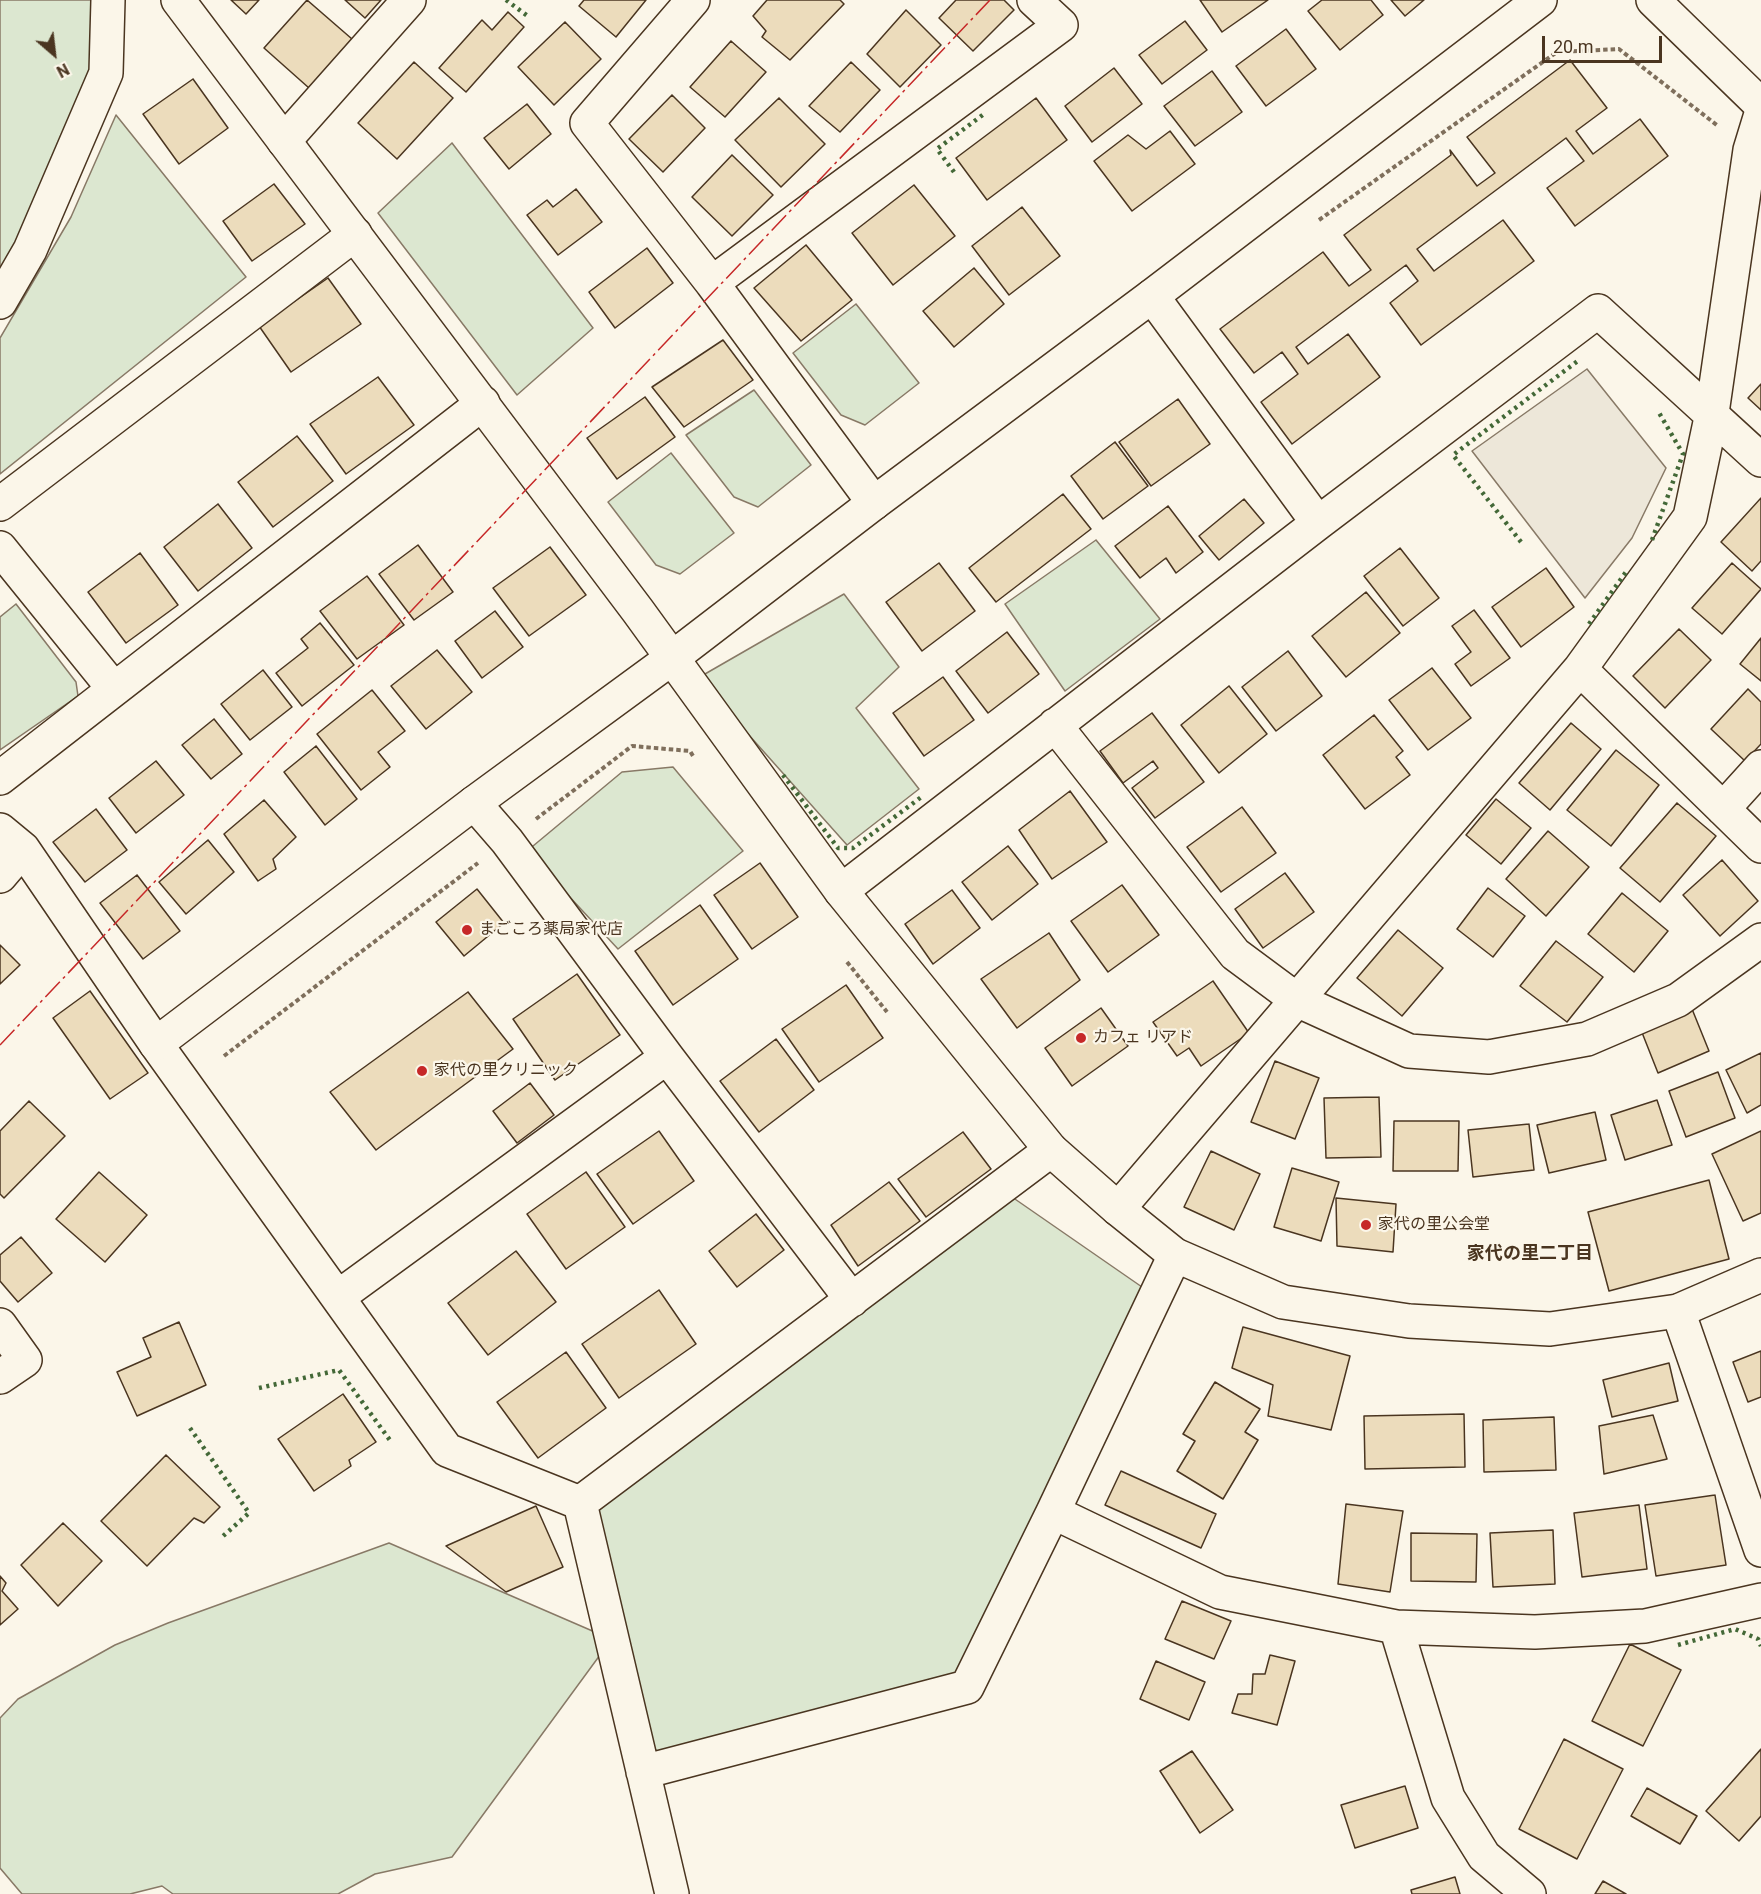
<!DOCTYPE html>
<html>
<head>
<meta charset="utf-8">
<style>
	body { margin:0 }
	#map { position:relative; width:1761px; height:1894px; overflow:hidden; background:#fbf6e9; font-family:Roboto,sans-serif }
	canvas { display:block }
	.north { position:absolute; left:24px; top:24px; width:60px; height:60px; -webkit-text-stroke:4px #fbf6e9; paint-order:stroke; rotate:152deg; font-size:16px; font-weight:700; line-height:24px; text-align:center; color:#4a3520 }
	.north::after { content:''; display:block; margin:auto; width:21px; height:27px; background:#4a3520; clip-path:polygon(50% 0,100% 100%,50% 72%,0 100%) }
	.scale { position:absolute; left:1542px; top:36px; width:120px; height:27px; box-sizing:border-box; border:3px solid #4a3520; border-top:0; padding-left:8px; font-size:18px; line-height:21px; white-space:nowrap; color:#4a3520; -webkit-text-stroke:4px #fbf6e9; paint-order:stroke }
</style>
</head>
<body>
<div id="map">
<canvas width="1761" height="1894"></canvas>
<div class="north">N</div>
<div class="scale">20 m</div>
</div>
<script>
const context = document.querySelector('canvas').getContext('2d');
context.lineJoin = 'round';
function fillPath(path, color) { context.fillStyle = color; context.fill(path, 'evenodd'); }
const toPath = rows => new Path2D(rows.map(r => 'M' + r).join(''));
function strokePath(path, color, width, dash) { context.strokeStyle = color; context.lineWidth = width; context.lineCap = dash ? 'butt' : 'round'; context.setLineDash(dash || []); context.stroke(path); }
function label(font, color, halo, rows, align = 'center') {
  context.font = font + ' Roboto,"Noto Sans JP",sans-serif'; context.lineWidth = 4.5; context.setLineDash([]); context.textBaseline = 'middle'; context.strokeStyle = halo; context.fillStyle = color; for (const [text, x, y, turn = 0] of rows) {
    context.save(); context.translate(x, y); context.rotate((+turn || 0) * Math.PI / 180); context.textAlign = isNaN(turn) ? turn : align; if (halo) context.strokeText(text, 0, 0); context.fillText(text, 0, 0); context.restore();
  }
}
const green = toPath([
	[0,0,112,0,92,103,0,286,0,0],
	[116,115,246,277,0,474,0,338,71,217,116,115],
	[452,143,593,328,517,395,378,213,452,143],
	[856,304,919,383,865,425,841,415,793,353,856,304],
	[754,390,811,465,758,507,734,497,686,435,754,390],
	[671,453,734,533,680,574,656,565,608,502,671,453],
	[1096,540,1160,619,1065,691,1005,604,1096,540],
	[844,594,899,667,856,708,919,789,847,845,698,678,844,594],
	[16,604,76,682,78,696,0,750,0,617,16,604],
	[673,767,743,851,618,949,527,851,622,772,673,767],
	[1012,1197,1155,1296,967,1687,643,1772,611,1640,452,1857,375,1874,338,1894,173,1894,162,1886,130,1894,22,1894,0,1868,0,1718,18,1699,115,1645,168,1623,389,1543,611,1639,583,1514,1012,1197]
]);
fillPath(green, '#dce7d0');
strokePath(green, '#887966', 1.5);
const parking = toPath([
	[1587,369,1666,468,1632,538,1585,598,1472,451,1587,369]
]);
fillPath(parking, '#ede7d9');
strokePath(parking, '#887966', 1.5);
const building = toPath([
	[231,0,259,0,246,14,231,0],
	[307,0,352,39,309,88,264,48,307,0],
	[345,0,381,0,365,18,345,0],
	[584,0,646,0,616,37,579,6,584,0],
	[767,0,840,0,844,4,790,60,762,37,766,31,753,16,767,0],
	[956,0,1004,0,1014,10,973,51,939,18,956,0],
	[1200,0,1268,0,1222,32,1200,0],
	[1322,0,1371,0,1383,15,1340,50,1308,11,1322,0],
	[1391,0,1424,0,1405,16,1391,0],
	[906,10,941,45,900,87,867,54,906,10],
	[508,12,524,27,466,92,439,68,482,20,492,30,508,12],
	[1185,21,1207,50,1162,84,1139,55,1185,21],
	[565,22,601,59,554,105,518,67,565,22],
	[1286,29,1316,69,1266,106,1236,66,1286,29],
	[731,41,766,72,725,117,690,87,731,41],
	[1570,60,1607,108,1576,131,1593,154,1640,119,1668,156,1575,226,1547,188,1584,161,1566,138,1417,249,1434,271,1503,220,1534,261,1421,345,1390,303,1418,281,1406,265,1296,347,1308,364,1348,334,1380,377,1292,444,1261,402,1298,374,1282,352,1254,373,1220,329,1323,252,1349,286,1371,270,1344,235,1451,155,1450,150,1477,186,1495,173,1467,137,1570,60],
	[414,62,453,98,397,159,358,123,414,62],
	[851,62,880,90,840,132,809,106,851,62],
	[1114,68,1142,104,1092,142,1065,106,1114,68],
	[1212,71,1242,112,1195,146,1164,106,1212,71],
	[193,79,228,128,179,164,143,114,193,79],
	[672,95,705,128,663,172,629,139,672,95],
	[779,98,825,144,781,187,735,140,779,98],
	[1036,98,1067,140,987,200,956,158,1036,98],
	[527,104,551,134,509,169,484,138,527,104],
	[1170,131,1195,164,1132,211,1094,161,1128,135,1146,149,1170,131],
	[732,155,773,195,732,236,692,197,732,155],
	[274,184,305,224,252,261,223,221,274,184],
	[914,185,955,236,893,285,852,233,914,185],
	[576,189,602,222,558,255,527,215,547,200,553,207,576,189],
	[1022,207,1060,256,1009,295,972,246,1022,207],
	[806,245,852,300,801,341,754,288,806,245],
	[647,248,673,283,615,328,589,292,647,248],
	[974,268,1004,304,954,347,923,311,974,268],
	[328,278,361,324,291,372,259,326,328,278],
	[723,340,753,380,684,427,652,387,723,340],
	[378,377,414,425,346,474,310,424,378,377],
	[1761,384,1761,410,1748,398,1761,384],
	[645,397,675,437,617,479,587,438,645,397],
	[1178,399,1210,444,1151,486,1119,442,1178,399],
	[297,436,333,481,273,527,238,482,297,436],
	[1115,442,1148,486,1103,519,1071,476,1115,442],
	[1063,494,1091,529,996,602,969,568,1063,494],
	[1761,498,1761,561,1752,571,1721,542,1761,498],
	[1244,499,1264,523,1219,560,1199,536,1244,499],
	[218,504,252,548,198,591,164,547,218,504],
	[1168,506,1203,552,1176,573,1166,558,1140,578,1115,546,1168,506],
	[418,545,453,592,414,620,379,574,418,545],
	[550,547,586,595,529,636,493,588,550,547],
	[1400,548,1439,598,1403,626,1364,576,1400,548],
	[140,553,178,605,126,643,88,592,140,553],
	[939,563,975,611,922,651,886,602,939,563],
	[1732,563,1761,589,1722,634,1692,608,1732,563],
	[1546,568,1574,607,1521,647,1492,607,1546,568],
	[367,576,404,625,357,659,320,611,367,576],
	[1366,592,1400,633,1346,677,1312,636,1366,592],
	[1474,610,1510,658,1471,686,1455,664,1471,652,1452,626,1474,610],
	[495,611,523,647,482,678,455,641,495,611],
	[320,623,354,665,302,706,276,673,308,648,301,639,320,623],
	[1679,629,1711,660,1665,708,1633,676,1679,629],
	[1007,632,1039,674,988,713,956,671,1007,632],
	[1761,638,1761,681,1740,664,1761,638],
	[437,650,472,692,426,729,391,686,437,650],
	[1288,651,1322,696,1276,731,1242,687,1288,651],
	[1432,668,1471,718,1428,750,1389,700,1432,668],
	[263,670,292,707,250,740,221,704,263,670],
	[943,677,974,720,924,756,893,713,943,677],
	[1229,686,1267,734,1219,773,1181,725,1229,686],
	[1748,689,1761,702,1761,744,1745,761,1711,729,1748,689],
	[372,690,405,731,378,752,390,767,361,790,317,734,372,690],
	[1152,713,1204,782,1155,818,1132,788,1158,768,1153,761,1123,783,1100,751,1152,713],
	[1374,715,1403,751,1396,757,1410,775,1365,809,1323,755,1374,715],
	[214,719,242,754,211,779,182,745,214,719],
	[1571,723,1601,749,1550,810,1519,783,1571,723],
	[316,746,357,799,325,825,284,772,316,746],
	[1616,750,1659,785,1611,846,1567,810,1616,750],
	[156,761,184,795,136,833,109,798,156,761],
	[1070,791,1107,842,1052,879,1019,830,1070,791],
	[1496,799,1531,828,1501,864,1466,835,1496,799],
	[264,800,296,837,273,859,276,869,258,881,224,834,264,800],
	[1677,803,1716,836,1660,902,1620,868,1677,803],
	[1242,807,1276,853,1221,892,1187,847,1242,807],
	[96,809,127,850,85,882,53,842,96,809],
	[1548,831,1589,867,1546,916,1506,879,1548,831],
	[208,840,234,872,186,914,159,882,208,840],
	[1008,846,1038,884,992,920,962,882,1008,846],
	[1722,860,1758,901,1720,936,1683,895,1722,860],
	[760,863,798,917,752,949,714,895,760,863],
	[1285,873,1314,912,1263,948,1235,909,1285,873],
	[137,875,180,931,143,959,100,903,137,875],
	[1122,885,1159,935,1108,972,1071,921,1122,885],
	[1488,888,1525,916,1493,957,1457,929,1488,888],
	[477,889,504,923,464,956,436,922,477,889],
	[952,890,980,928,933,964,905,924,952,890],
	[1622,893,1668,931,1634,972,1588,934,1622,893],
	[700,905,738,959,673,1005,635,951,700,905],
	[1398,930,1443,968,1402,1016,1357,978,1398,930],
	[1049,933,1080,980,1017,1028,981,979,1049,933],
	[1556,941,1603,977,1567,1022,1520,986,1556,941],
	[0,945,20,965,0,984,0,945],
	[577,974,620,1035,555,1080,513,1019,577,974],
	[1213,981,1249,1033,1201,1066,1189,1048,1177,1056,1153,1022,1213,981],
	[846,985,883,1038,819,1082,782,1029,846,985],
	[90,991,148,1073,110,1099,53,1018,90,991],
	[468,992,513,1049,376,1150,330,1092,468,992],
	[1101,1008,1128,1046,1072,1086,1045,1048,1101,1008],
	[1692,1009,1709,1051,1658,1073,1641,1030,1692,1009],
	[776,1039,814,1090,759,1132,720,1081,776,1039],
	[1761,1053,1761,1105,1747,1113,1726,1070,1761,1053],
	[1275,1061,1319,1078,1295,1139,1251,1122,1275,1061],
	[1718,1072,1735,1118,1686,1137,1669,1091,1718,1072],
	[530,1083,554,1115,517,1143,493,1111,530,1083],
	[1379,1097,1381,1157,1326,1158,1324,1098,1379,1097],
	[1657,1100,1672,1145,1625,1160,1611,1115,1657,1100],
	[29,1101,65,1136,4,1198,0,1194,0,1131,29,1101],
	[1595,1112,1606,1160,1549,1173,1537,1125,1595,1112],
	[1394,1121,1459,1121,1458,1171,1393,1171,1394,1121],
	[1529,1124,1534,1170,1473,1177,1468,1130,1529,1124],
	[659,1131,694,1181,633,1224,597,1174,659,1131],
	[1761,1131,1761,1213,1743,1221,1712,1154,1761,1131],
	[963,1132,991,1169,926,1217,898,1179,963,1132],
	[1211,1151,1260,1174,1234,1230,1184,1207,1211,1151],
	[1292,1168,1339,1182,1321,1241,1274,1227,1292,1168],
	[99,1172,147,1215,105,1262,56,1219,99,1172],
	[586,1172,625,1227,566,1269,527,1214,586,1172],
	[1709,1180,1729,1259,1609,1291,1588,1212,1709,1180],
	[889,1182,920,1221,858,1266,831,1225,889,1182],
	[1336,1198,1396,1204,1393,1252,1337,1246,1336,1198],
	[756,1214,784,1250,737,1287,709,1251,756,1214],
	[21,1237,52,1273,18,1302,0,1281,0,1255,21,1237],
	[516,1251,556,1302,488,1355,448,1303,516,1251],
	[659,1290,696,1344,619,1398,582,1344,659,1290],
	[179,1322,206,1385,137,1416,117,1372,151,1357,143,1338,179,1322],
	[1243,1327,1350,1356,1331,1430,1268,1416,1273,1385,1232,1368,1243,1327],
	[1761,1351,1761,1397,1748,1402,1733,1362,1761,1351],
	[566,1352,606,1408,538,1458,497,1402,566,1352],
	[1669,1363,1678,1401,1612,1417,1603,1380,1669,1363],
	[1215,1382,1260,1409,1245,1432,1258,1440,1223,1499,1177,1471,1195,1441,1183,1434,1215,1382],
	[343,1394,376,1442,349,1460,351,1466,314,1491,278,1439,343,1394],
	[1464,1414,1465,1467,1365,1469,1364,1416,1464,1414],
	[1653,1415,1667,1459,1604,1474,1599,1426,1653,1415],
	[1554,1417,1556,1470,1484,1472,1483,1420,1554,1417],
	[166,1455,220,1507,204,1523,194,1518,147,1566,101,1521,166,1455],
	[1121,1471,1216,1514,1201,1548,1105,1505,1121,1471],
	[1715,1495,1726,1565,1656,1576,1645,1505,1715,1495],
	[1346,1504,1403,1511,1390,1592,1338,1584,1346,1504],
	[1639,1505,1647,1569,1582,1577,1574,1513,1639,1505],
	[536,1506,563,1567,506,1592,446,1546,536,1506],
	[63,1523,102,1561,58,1606,21,1565,63,1523],
	[1553,1530,1555,1584,1493,1587,1490,1533,1553,1530],
	[1411,1533,1477,1534,1476,1582,1411,1581,1411,1533],
	[0,1576,6,1583,2,1591,18,1609,0,1625,0,1576],
	[1182,1601,1231,1621,1214,1659,1165,1639,1182,1601],
	[1630,1644,1681,1670,1643,1746,1592,1721,1630,1644],
	[1270,1655,1295,1661,1277,1725,1232,1713,1238,1694,1252,1694,1253,1674,1265,1674,1270,1655],
	[1156,1661,1205,1682,1189,1720,1140,1699,1156,1661],
	[1564,1739,1623,1769,1577,1859,1519,1829,1564,1739],
	[1761,1749,1761,1816,1739,1841,1706,1811,1761,1749],
	[1192,1751,1233,1810,1200,1833,1160,1771,1192,1751],
	[1405,1786,1418,1828,1355,1848,1341,1805,1405,1786],
	[1647,1788,1697,1816,1680,1844,1631,1816,1647,1788],
	[1455,1877,1460,1894,1412,1894,1411,1890,1455,1877],
	[1603,1881,1626,1894,1595,1894,1603,1881]
]);
fillPath(building, '#ecdcbc');
strokePath(building, '#4a3520', 1.5);
const street = toPath([
	[693,0,587,123,712,283],
	[284,141,409,0],
	[1152,296,1318,523],
	[0,302,30,250,106,73,108,0],
	[874,503,712,283,1061,25,1034,0],
	[0,504,355,234],
	[0,548,114,689],
	[1580,669,1761,846],
	[1055,725,1235,954,1297,1000,1409,1051,1489,1057,1587,1039,1678,1000,1761,940],
	[0,778,483,403],
	[474,803,507,841,667,1057,852,1300],
	[1723,809,1761,767],
	[0,830,23,849,156,1044,447,1450,580,1503],
	[0,876,23,849],
	[841,891,1318,523,1598,311,1761,460],
	[1118,1209,1580,669,1690,517,1712,413,1750,150,1761,114],
	[338,1297,667,1057],
	[1678,1311,1761,1550],
	[0,1325,25,1360,0,1377],
	[580,1503,1051,1150],
	[580,1503,672,1894],
	[1053,1512,1220,1592,1396,1627,1535,1632,1645,1626,1761,1600],
	[1396,1627,1448,1798,1484,1856,1529,1894],
	[643,1772,967,1687,1053,1512,1175,1255]
]);
const secondary = toPath([
	[178,0,638,611,841,891,1051,1150,1118,1209,1175,1255,1283,1302,1409,1321,1550,1329,1678,1311,1761,1275],
	[1653,0,1761,105],
	[156,1044,474,803,672,658,874,503,1152,296,1540,0]
]);
strokePath(street, '#4a3520', 36);
strokePath(secondary, '#4a3520', 36);
strokePath(toPath([
	[1319,220,1557,52,1619,49,1718,126],
	[536,819,632,746,690,751,693,756],
	[847,962,887,1012],
	[224,1056,478,863]
]), '#7f6f5c', 4, [4.5, 3]);
strokePath(street, '#fbf6e9', 33);
strokePath(secondary, '#fbf6e9', 33);
strokePath(toPath([
	[506,0,529,17],
	[954,172,937,149,984,114],
	[1652,540,1683,454,1658,411],
	[1521,542,1453,455,1579,360],
	[1589,624,1626,572],
	[783,775,838,848,853,848,924,795],
	[259,1388,339,1370,392,1443],
	[190,1428,249,1513,222,1537],
	[1678,1645,1735,1629,1758,1639,1761,1646]
]), '#436837', 4.5, [3, 4.5]);
strokePath(toPath([
	[0,1045,990,0]
]), '#c62828', 1.5, [21, 4.5, 3, 4.5]);
for (const [x, y, r, color] of [
	[467,930,6,"#c62828"],
	[1081,1038,6,"#c62828"],
	[422,1071,6,"#c62828"],
	[1366,1225,6,"#c62828"]
]) { const dot = new Path2D(); dot.arc(x, y, r, 0, 2 * Math.PI); context.fillStyle = color; context.fill(dot); strokePath(dot, '#fbf6e9', 2); }
label('16px', '#4a3520', '#fbf6e9', [
	["まごころ薬局家代店",479,930],
	["カフェ リアド",1093,1038],
	["家代の里クリニック",434,1071],
	["家代の里公会堂",1378,1225]
], 'left');
label('bold 18px', '#4a3520', '#fbf6e9', [
	["家代の里二丁目",1530,1254]
]);
</script>
</body>
</html>
